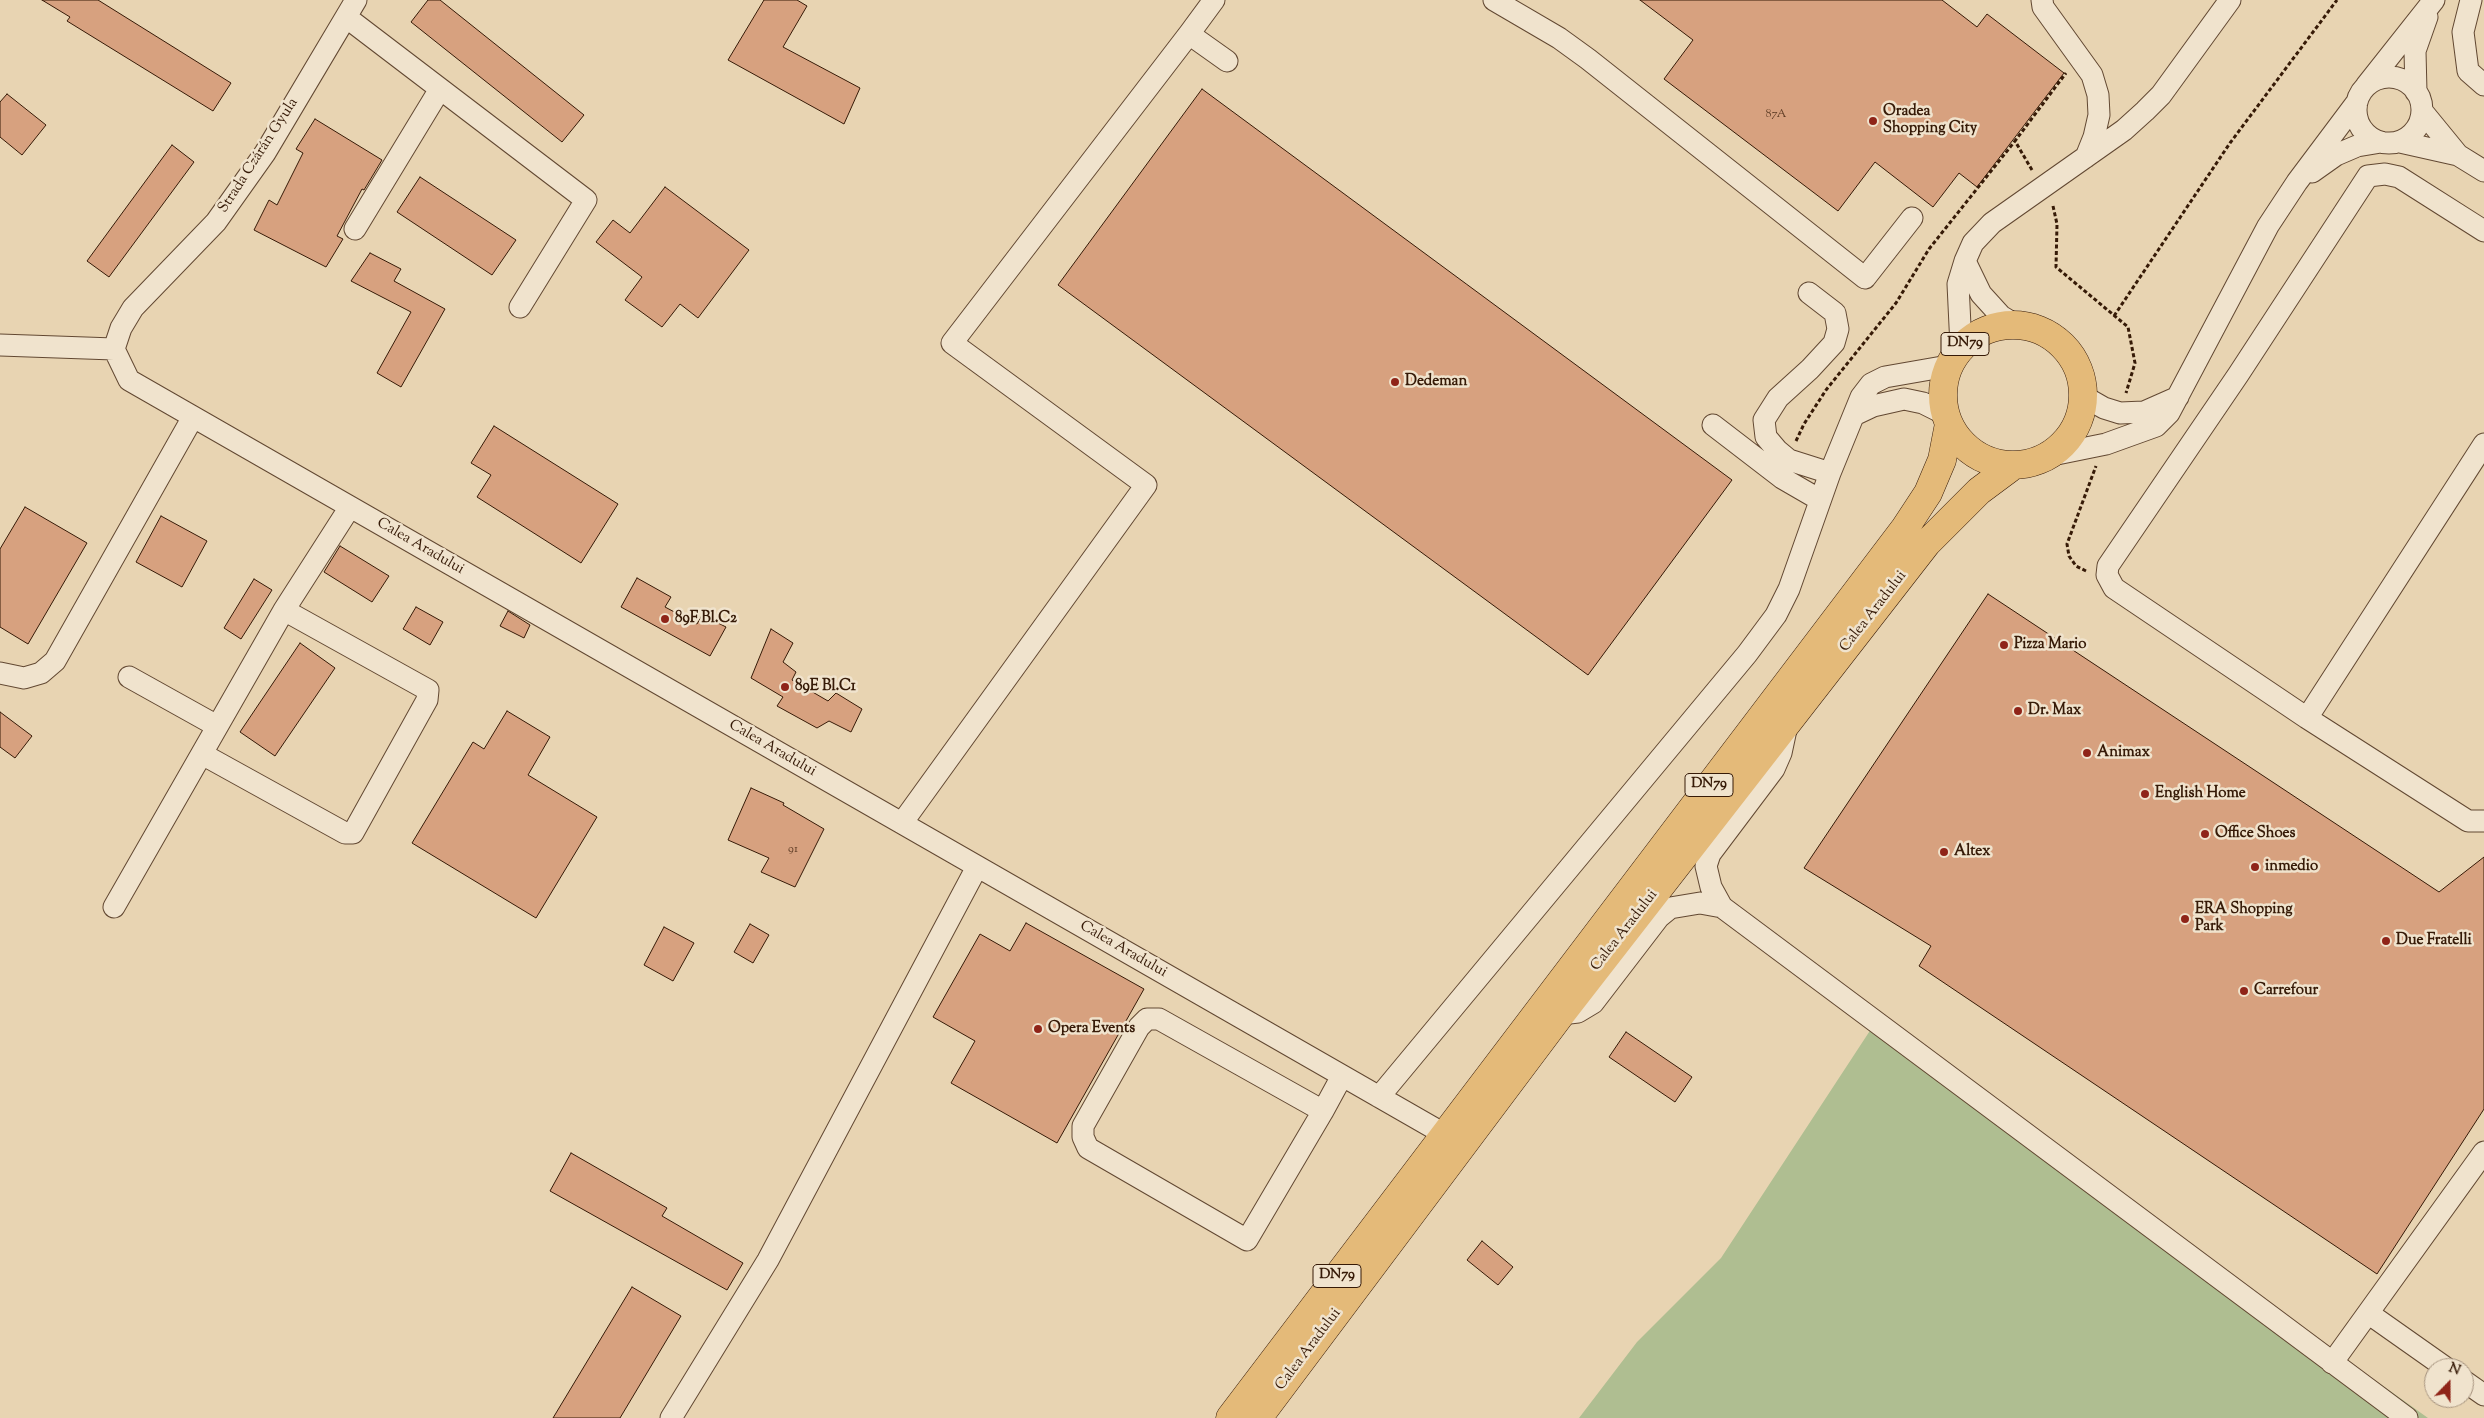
<!DOCTYPE html>
<html>
<head>
<meta charset="utf-8">
<style>
	body { margin:0 }
	#map { position:relative; width:2484px; height:1418px; overflow:hidden; background:#e8d4b2; font-family:"Sorts Mill Goudy",serif }
	canvas { display:block }
	.north { position:absolute; left:2424px; top:1358px; width:50px; height:50px; box-sizing:border-box; background:#f0e3cd; border:1px solid #a6937e; border-radius:50%; rotate:22deg; font-size:14px; font-weight:700; line-height:20px; text-align:center; color:#361a07 }
	.north::after { content:''; display:block; margin:auto; width:18px; height:22px; background:#8f2418; clip-path:polygon(50% 0,100% 100%,50% 72%,0 100%) }
</style>
</head>
<body>
<div id="map">
<canvas width="2484" height="1418"></canvas>
<div class="north">N</div>
</div>
<script>
const context = document.querySelector('canvas').getContext('2d');
context.lineJoin = 'round';
function fillPath(path, color) { context.fillStyle = color; context.fill(path, 'evenodd'); }
const toPath = rows => new Path2D(rows.map(r => 'M' + r).join(''));
function strokePath(path, color, width, dash) { context.strokeStyle = color; context.lineWidth = width; context.lineCap = dash ? 'butt' : 'round'; context.setLineDash(dash || []); context.stroke(path); }
function label(font, color, halo, rows, align = 'center') {
  context.font = font + ' "Sorts Mill Goudy",serif'; context.lineWidth = 5; context.setLineDash([]); context.textBaseline = 'middle'; context.strokeStyle = halo; context.fillStyle = color; for (const [text, x, y, turn = 0] of rows) {
    context.save(); context.translate(x, y); context.rotate((+turn || 0) * Math.PI / 180); context.textAlign = isNaN(turn) ? turn : align; if (halo) context.strokeText(text, 0, 0); context.fillText(text, 0, 0); context.restore();
  }
}
fillPath(toPath([
	[1875,1023,2428,1418,1579,1418,1637,1342,1721,1258]
]), '#afbe91');
const building = toPath([
	[42,0,98,0,231,83,213,111,67,21,70,17,42,0],
	[428,0,440,0,584,115,562,142,411,22,428,0],
	[764,0,797,0,807,6,783,47,860,88,844,124,728,60,764,0],
	[1640,0,1942,0,1977,27,1987,14,2064,73,1977,187,1959,173,1933,207,1875,162,1838,211,1664,79,1693,40,1640,0],
	[1202,89,1732,480,1588,675,1058,285,1202,89],
	[7,94,46,125,22,155,0,137,0,102,7,94],
	[315,119,382,160,364,190,362,189,337,236,343,239,326,267,254,230,269,200,277,205,303,153,296,149,315,119],
	[172,145,194,162,109,277,87,261,172,145],
	[420,177,516,240,492,275,397,212,420,177],
	[665,187,749,250,698,318,680,304,662,327,625,300,642,277,596,242,613,220,630,233,665,187],
	[370,253,401,269,394,281,445,309,401,387,377,373,411,312,351,281,370,253],
	[494,426,618,504,581,563,477,497,491,475,471,463,494,426],
	[25,507,87,543,28,644,0,627,0,549,25,507],
	[161,516,207,541,182,587,136,562,161,516],
	[340,546,389,576,372,602,324,572,340,546],
	[637,578,671,597,665,607,697,624,702,615,726,627,710,656,621,607,637,578],
	[254,579,272,590,241,639,224,628,254,579],
	[1988,594,2439,892,2484,857,2484,1109,2377,1274,1919,966,1931,946,1804,868,1988,594],
	[416,607,443,622,430,645,403,629,416,607],
	[508,611,530,625,524,638,500,626,508,611],
	[771,629,793,643,783,662,796,672,792,680,828,701,836,693,862,709,851,732,829,721,817,728,777,706,783,697,751,678,771,629],
	[300,643,335,668,275,756,240,732,300,643],
	[507,711,550,737,528,775,597,817,536,918,412,843,473,742,484,749,507,711],
	[0,712,32,736,15,758,0,747,0,712],
	[751,788,784,803,783,805,824,829,795,887,761,872,769,858,728,840,751,788],
	[1026,923,1144,989,1057,1143,951,1083,975,1041,933,1017,980,934,1010,951,1026,923],
	[750,924,769,935,753,963,734,952,750,924],
	[664,927,694,943,673,981,644,965,664,927],
	[1626,1032,1692,1077,1675,1102,1609,1057,1626,1032],
	[571,1153,667,1208,662,1216,743,1263,727,1290,550,1191,571,1153],
	[1482,1241,1513,1267,1498,1285,1467,1260,1482,1241],
	[632,1287,681,1316,620,1418,553,1418,632,1287]
]);
fillPath(building, '#d7a17f');
strokePath(building, '#361a07', 1);
const minor = toPath([
	[1214,0,1189,34,1227,61],
	[1494,0,1559,38,1588,59,1865,278,1912,218],
	[2042,0,2043,7,2092,75,2098,95,2099,115,2094,137,2086,157],
	[2471,0,2463,32,2468,71,2484,85],
	[346,17,586,200,520,307],
	'2356 110a33 33 0 1 1 66 0a33 33 0 1 1-66 0Z',
	[2366,86,2434,0],
	[2416,92,2415,51,2427,17],
	[2422,111,2458,155,2484,171],
	[2400,142,2458,155],
	[2312,172,2336,155,2357,146,2381,142],
	[355,229,440,89],
	[2484,231,2399,177,2385,174,2368,176,2238,375,2108,566,2107,575,2114,588,2307,718,2468,821,2484,821],
	[1965,261,1981,294,2001,316,2016,325],
	[1809,293,1835,313,1838,329,1834,343,1810,369,1778,398,1764,420,1766,437,1777,450,1789,460,1830,473],
	[0,345,114,349],
	[1961,347,1958,284,1965,261,1973,243,1992,223,2124,130,2145,111,2161,95,2230,0],
	[114,349,129,380,1444,1134],
	[114,349,121,328,133,308,216,222,265,153,356,0],
	[2083,396,2104,408,2120,413,2144,412,2178,397],
	[1854,415,1873,406,1904,399,1923,403,1945,414],
	[1713,425,1782,478,1820,500],
	[2047,456,2106,444,2156,426,2169,413,2268,226,2297,182,2357,102],
	[0,673,24,678,41,673,55,661,193,417],
	[129,677,217,726],
	[2307,718,2484,444],
	[1787,725,1781,753,1774,769,1710,854,1706,866,1711,887,1722,907,2407,1418],
	[202,754,345,833,353,833,427,700,428,690,284,610],
	[902,823,1146,485,952,343,1189,34],
	[114,907,284,610,350,507],
	[1561,1014,1578,1012,1593,1003,1659,917,1670,908,1700,903,1722,907],
	[1379,1097,1747,654,1776,615,1789,589,1830,473,1861,397,1871,384,1885,377,1948,366],
	[1323,1111,1159,1019,1147,1019,1139,1027,1083,1126,1083,1137,1088,1148,1247,1240,1323,1111,1342,1076],
	[2368,1313,2446,1368],
	[2332,1363,2484,1152],
	[2464,1381,2484,1395],
	[671,1418,768,1260,977,867]
]);
const highway = toPath([
	'1943 395a70 70 0 1 1 140 0a70 70 0 1 1-140 0Z',
	[1230,1418,1905,528,1928,493,1942,460,1949,424],
	[1258,1418,1561,1014,1927,543,1979,491,2014,465]
]);
strokePath(minor, '#624832', 23);
strokePath(highway, '#361a07', 29);
strokePath(toPath([
	[2032,170,2015,141,2066,73],
	[2053,206,2057,224,2056,267,2128,327,2135,363,2126,393],
	[2114,316,2230,143,2337,0],
	[1796,441,1804,424,1826,390,1896,303,1929,249,2015,141],
	[2086,571,2076,566,2069,556,2067,544,2096,466]
]), '#361a07', 3, [4, 2.5]);
strokePath(minor, '#f0e3cd', 21);
strokePath(highway, '#e4ba79', 28);
for (const [x, y, r, color] of [
	[1873,121,5,"#8f2418"],
	[1395,382,5,"#8f2418"],
	[665,619,5,"#8f2418"],
	[2004,645,5,"#8f2418"],
	[785,687,5,"#8f2418"],
	[2018,711,5,"#8f2418"],
	[2087,753,5,"#8f2418"],
	[2145,794,5,"#8f2418"],
	[2205,834,5,"#8f2418"],
	[1944,852,5,"#8f2418"],
	[2255,867,5,"#8f2418"],
	[2185,919,5,"#8f2418"],
	[2386,941,5,"#8f2418"],
	[2244,991,5,"#8f2418"],
	[1038,1029,5,"#8f2418"]
]) { const dot = new Path2D(); dot.arc(x, y, r, 0, 2 * Math.PI); context.fillStyle = color; context.fill(dot); strokePath(dot, '#f0e3cd', 2); }
label('12px', '#5e3c25', null, [
	["87A",1776,115],
	["91",793,850]
]);
for (const [x, y, w] of [
	[1965,344,48],
	[1709,785,48],
	[1337,1276,48]
]) { const box = new Path2D(); box.roundRect(x - w / 2, y - 11.5, w, 23, 4); context.fillStyle = '#f0e3cd'; context.fill(box); strokePath(box, '#361a07', 1); }
label('bold 14px', '#361a07', null, [
	["DN79",1965,344],
	["DN79",1709,785],
	["DN79",1337,1276]
]);
label('bold 15px', '#361a07', '#f0e3cd', [
	["Oradea",1883,112],
	["Shopping City",1883,129],
	["Dedeman",1405,382],
	["89F Bl.C2",675,619],
	["Pizza Mario",2014,645],
	["89E Bl.C1",795,687],
	["Dr. Max",2028,711],
	["Animax",2097,753],
	["English Home",2155,794],
	["Office Shoes",2215,834],
	["Altex",1954,852],
	["inmedio",2265,867],
	["ERA Shopping",2195,910],
	["Park",2195,927],
	["Due Fratelli",2396,941],
	["Carrefour",2254,991],
	["Opera Events",1048,1029]
], 'left');
label('15px', '#361a07', '#f0e3cd', [
	["Strada Czárán Gyula",259,156,-57],
	["Calea Aradului",420,547,30],
	["Calea Aradului",1874,612,-52],
	["Calea Aradului",772,749,30],
	["Calea Aradului",1625,931,-52],
	["Calea Aradului",1123,950,30],
	["Calea Aradului",1309,1350,-53]
]);
</script>
</body>
</html>
